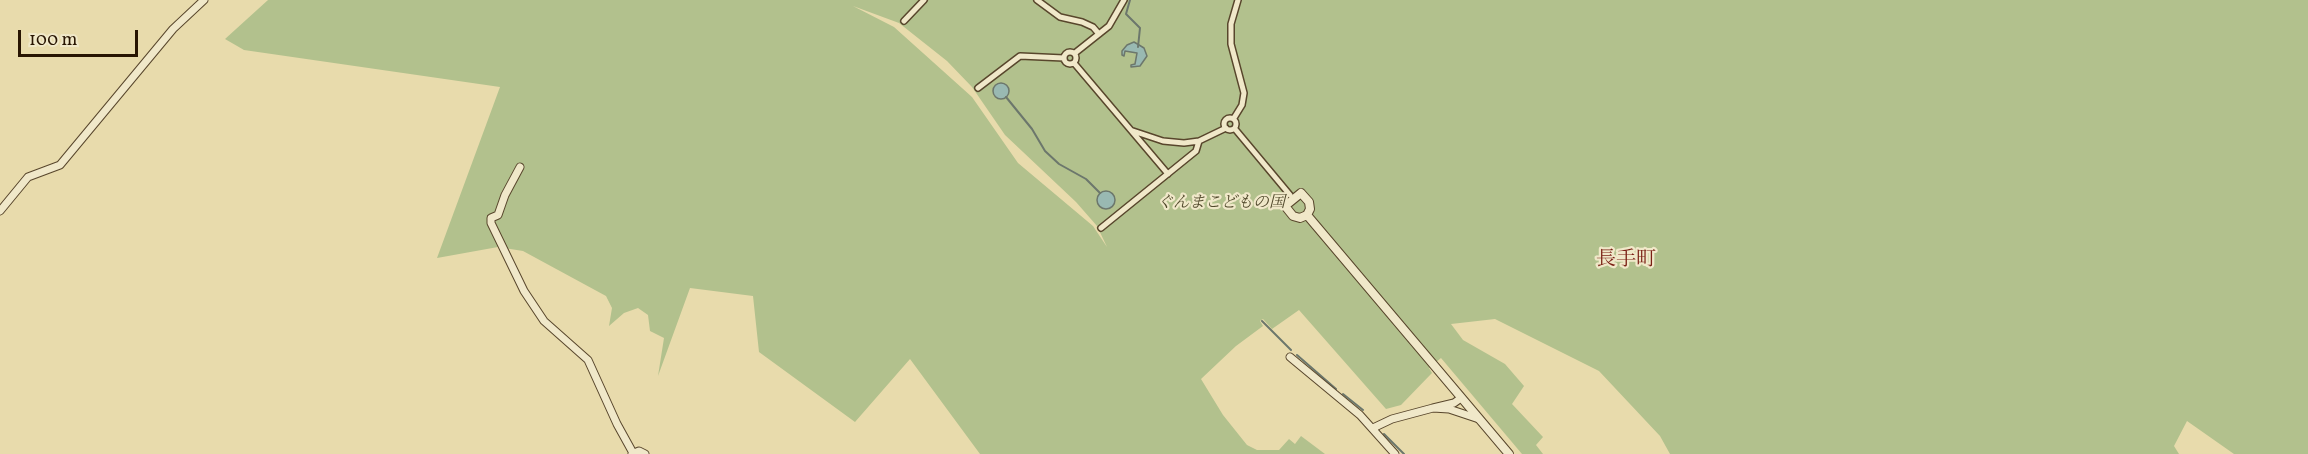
<!DOCTYPE html>
<html>
<head>
<meta charset="utf-8">
<style>
	body { margin:0 }
	#map { position:relative; width:2308px; height:454px; overflow:hidden; background:#e8dbac; font-family:Vollkorn,serif }
	canvas { display:block }
	.scale { position:absolute; left:18px; top:30px; width:120px; height:27px; box-sizing:border-box; border:3px solid #281502; border-top:0; padding-left:8px; font-size:18px; line-height:21px; white-space:nowrap; color:#281502; -webkit-text-stroke:4px #f0e8c9; paint-order:stroke }
</style>
</head>
<body>
<div id="map">
<canvas width="2308" height="454"></canvas>
<div class="scale">100 m</div>
</div>
<script>
const context = document.querySelector('canvas').getContext('2d');
context.lineJoin = 'round';
function fillPath(path, color) { context.fillStyle = color; context.fill(path, 'evenodd'); }
const toPath = rows => new Path2D(rows.map(r => 'M' + r).join(''));
function strokePath(path, color, width, dash) { context.strokeStyle = color; context.lineWidth = width; context.lineCap = dash ? 'butt' : 'round'; context.setLineDash(dash || []); context.stroke(path); }
function label(font, color, halo, rows, align = 'center') {
  context.font = font + ' Vollkorn,"Noto Serif JP",serif'; context.lineWidth = 4.5; context.setLineDash([]); context.textBaseline = 'middle'; context.strokeStyle = halo; context.fillStyle = color; for (const [text, x, y, turn = 0] of rows) {
    context.save(); context.translate(x, y); context.rotate((+turn || 0) * Math.PI / 180); context.textAlign = isNaN(turn) ? turn : align; if (halo) context.strokeText(text, 0, 0); context.fillText(text, 0, 0); context.restore();
  }
}
fillPath(toPath([
	[268,0,2308,0,2308,454,2234,454,2187,421,2174,446,2179,454,1670,454,1660,436,1599,371,1495,319,1451,324,1463,340,1505,364,1524,386,1512,404,1543,437,1536,445,1543,454,1522,454,1441,358,1429,368,1432,373,1401,405,1386,409,1299,310,1272,329,1263,319,1260,321,1263,326,1236,346,1201,379,1223,415,1247,445,1257,450,1279,450,1289,439,1295,444,1301,436,1325,454,980,454,910,359,855,422,759,352,753,296,690,288,658,376,664,338,650,331,648,315,638,308,624,313,609,326,612,308,606,296,523,251,498,247,437,258,500,87,244,50,225,39],
	[853,6,899,23,947,61,972,87,1005,135,1076,202,1097,226,1107,247,1093,226,1018,163,972,97,894,27]
]), '#b2c18d');
const water = toPath([
	[1134,42,1144,48,1147,56,1140,66,1131,67,1131,65,1135,64,1137,53,1125,51,1124,56,1122,55,1122,51,1127,45,1134,42],
	'993 91a8 8 0 1 1 16 0a8 8 0 1 1-16 0Z',
	'1097 200a9 9 0 1 1 18 0a9 9 0 1 1-18 0Z'
]);
fillPath(water, '#99b9b2');
strokePath(water, '#6c776c', 1.5);
strokePath(toPath([
	[1130,0,1126,14,1140,28,1138,47],
	[1006,97,1032,129,1045,151,1059,164,1086,179,1100,193],
	[1262,321,1291,350],
	[1297,355,1336,389],
	[1343,394,1363,410],
	[1384,434,1404,454]
]), '#6c776c', 2);
const pedestrian = toPath([
	[1037,0,1060,17,1082,22,1093,27,1099,34],
	[904,21,924,0],
	'1064 58a6 6 0 1 1 12 0a6 6 0 1 1-12 0Z',
	[1075,53,1109,26,1124,0],
	[1074,63,1168,174],
	[978,88,1020,56,1064,58],
	'1224 124a6 6 0 1 1 12 0a6 6 0 1 1-12 0Z',
	[1234,118,1242,105,1244,93,1231,44,1231,24,1238,0],
	[1235,129,1290,195],
	[1133,131,1163,141,1184,143,1199,141,1226,128],
	[1101,228,1196,151,1199,141]
]);
const minor = toPath([
	[520,167,505,195,498,215,491,218,491,223,524,291,544,321,588,360,617,424,633,453],
	[0,211,28,177,60,165,173,29,204,0],
	[1290,357,1360,415,1395,454],
	[1461,398,1454,403,1433,408,1449,409,1479,419],
	[1373,428,1392,419,1433,408],
	[632,454,639,451,645,454]
]);
const tertiary = toPath([
	[1301,193,1309,202,1310,209,1307,215,1300,218,1293,216,1285,206,1301,193],
	[1307,215,1509,454]
]);
strokePath(pedestrian, '#58462c', 8);
strokePath(minor, '#58462c', 9);
strokePath(tertiary, '#58462c', 10);
strokePath(pedestrian, '#f0e8c9', 5);
strokePath(minor, '#f0e8c9', 7);
strokePath(tertiary, '#f0e8c9', 8);
label('italic 16px', '#51492c', '#f0e8c9', [
	["ぐんまこどもの国",1221,204]
]);
label('20px', '#7a1f14', '#f0e8c9', [
	["長手町",1626,261]
]);
</script>
</body>
</html>
